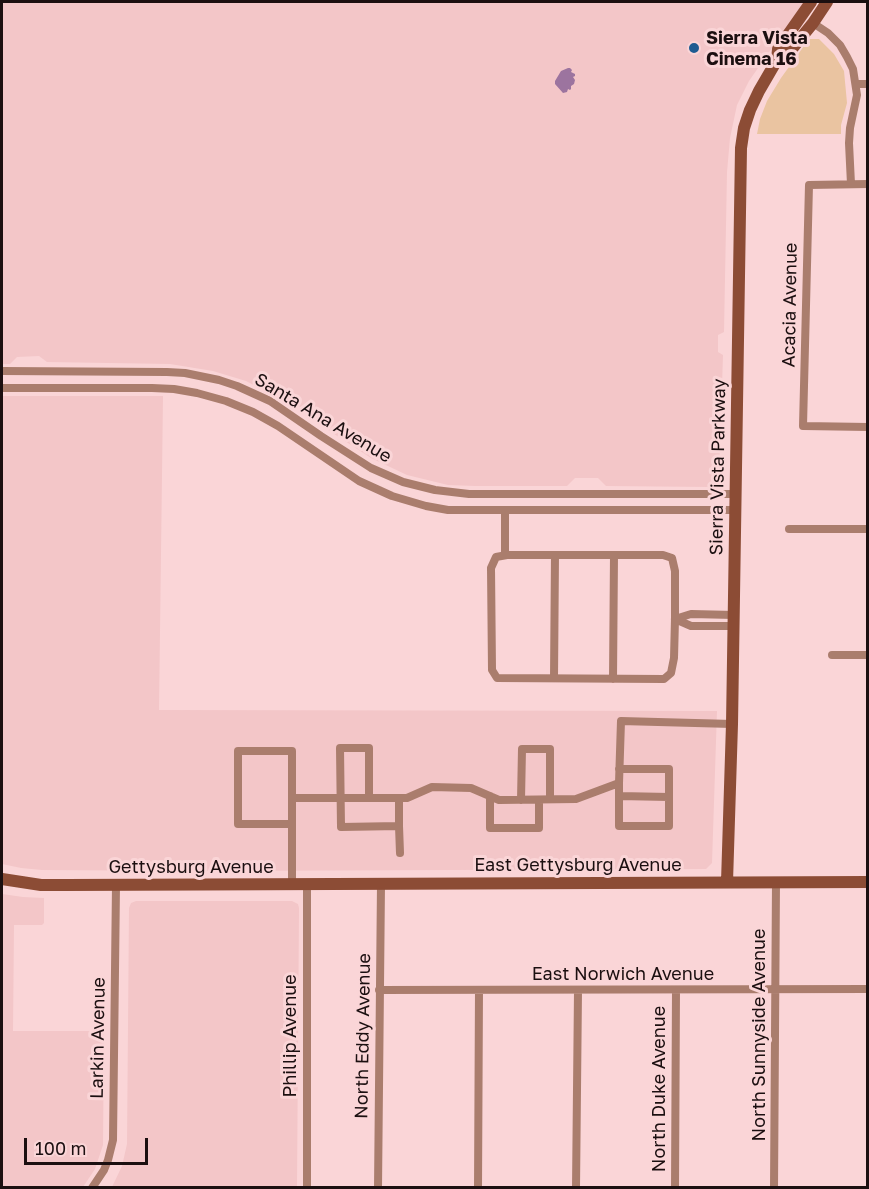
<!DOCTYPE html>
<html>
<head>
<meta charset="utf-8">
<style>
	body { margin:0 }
	#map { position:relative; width:869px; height:1189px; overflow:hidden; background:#fad5d7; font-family:"Golos Text",sans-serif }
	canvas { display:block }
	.frame { position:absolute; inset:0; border:3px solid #1b0f10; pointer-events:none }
	.scale { position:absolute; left:24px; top:1138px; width:124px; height:27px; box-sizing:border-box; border:3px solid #1b0f10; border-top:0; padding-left:8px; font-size:18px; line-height:21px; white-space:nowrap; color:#1b0f10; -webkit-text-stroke:4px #fad5d7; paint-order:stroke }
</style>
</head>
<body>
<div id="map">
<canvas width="869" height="1189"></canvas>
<div class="frame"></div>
<div class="scale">100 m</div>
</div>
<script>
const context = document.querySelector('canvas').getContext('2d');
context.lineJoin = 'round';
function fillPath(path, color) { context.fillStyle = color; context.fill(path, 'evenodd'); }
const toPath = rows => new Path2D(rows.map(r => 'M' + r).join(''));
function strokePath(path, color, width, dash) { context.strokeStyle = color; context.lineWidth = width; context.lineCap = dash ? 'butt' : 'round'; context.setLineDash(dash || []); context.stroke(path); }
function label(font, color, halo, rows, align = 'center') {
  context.font = font + ' "Golos Text",sans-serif'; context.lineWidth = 6; context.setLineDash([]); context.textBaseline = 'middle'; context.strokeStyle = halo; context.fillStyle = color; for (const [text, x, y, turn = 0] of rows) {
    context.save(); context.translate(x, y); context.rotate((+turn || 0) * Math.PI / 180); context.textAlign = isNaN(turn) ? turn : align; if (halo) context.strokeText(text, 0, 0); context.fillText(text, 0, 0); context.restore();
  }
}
fillPath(toPath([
	[2,2,804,2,749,81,737,105,730,138,727,172,724,332,718,335,718,352,723,355,719,478,711,487,606,486,598,478,575,478,567,486,475,486,448,485,407,475,371,458,308,417,306,412,279,391,274,393,269,393,246,381,213,371,170,364,47,362,39,356,17,357,10,364,2,364],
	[2,396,163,396,159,710,717,711,712,863,706,869,198,871,42,870,21,868,2,864],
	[2,894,23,897,44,898,44,923,42,925,14,925,13,1031,104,1031,103,1145,95,1169,83,1187,2,1187],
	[136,901,292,901,298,904,299,908,297,1187,112,1187,122,1166,127,1144,129,908,131,903]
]), '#f3c6c8');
fillPath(toPath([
	[809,39,819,39,834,54,844,71,847,103,841,125,841,134,757,134,760,119,767,101,781,78]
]), '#eac4a1');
fillPath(toPath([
	[568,68,570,68,572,70,571,72,575,74,575,76,573,77,575,80,574,84,571,86,571,89,570,90,568,89,567,92,563,93,555,84,555,81,561,71]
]), '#9c749f');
strokePath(toPath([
	[813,23,828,33,840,45,847,57,853,69,857,95,850,128,849,143,851,184],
	[856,84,868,84],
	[868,184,809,185,803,426,868,427],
	[2,371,167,372,185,373,219,380,237,386,270,401,321,436,371,468,403,482,435,490,469,494,735,494],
	[2,388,152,388,174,389,197,393,226,401,253,412,278,426,359,481,392,496,426,506,448,510,735,510],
	[505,510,505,555],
	[789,529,868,529],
	[507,555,663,555,672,558,675,571,675,619,674,658,671,673,664,679,497,678,492,670,491,568,496,557,507,555],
	[675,619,691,626,734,626],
	[675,619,691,614,734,615],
	[832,655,868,655],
	[554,678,555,555],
	[613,679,614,555],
	[619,783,619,826,669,826,669,769,619,769],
	[490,796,490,828,539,828,539,800],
	[619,796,669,797],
	[292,798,292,824],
	[369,798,369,748,340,748,341,827,399,826,399,798],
	[521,800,522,749,550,749,550,799],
	[399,826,400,853],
	[292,885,292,824,238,824,238,751,292,751,292,798,407,798,432,787,471,788,499,800,576,799,619,783,621,721,732,724],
	[379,990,868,989],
	[92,1188,104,1170,108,1160,113,1140,116,885],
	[307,1188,307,885],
	[378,1188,381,884],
	[478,1188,479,990],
	[576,1188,578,991],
	[675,1188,676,990],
	[774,1188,776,882]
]), '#aa7d6d', 8);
strokePath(toPath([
	[777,60,787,55,813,23,827,2],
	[2,879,41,885,66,885,868,882],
	[727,882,732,724,741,148,744,128,750,110,759,91,777,60,778,49,811,2]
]), '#8c4c35', 12);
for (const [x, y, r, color] of [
	[694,48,6,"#1e5b91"]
]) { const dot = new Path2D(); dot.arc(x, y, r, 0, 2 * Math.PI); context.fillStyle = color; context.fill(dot); strokePath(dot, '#fad5d7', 2); }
label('bold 18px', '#1b0f10', '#fad5d7', [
	["Sierra Vista",706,38],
	["Cinema 16",706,59]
], 'left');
label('18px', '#1b0f10', '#fad5d7', [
	["Acacia Avenue",790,305,-89],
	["Santa Ana Avenue",323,418,31],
	["Sierra Vista Parkway",718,467,-89],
	["East Gettysburg Avenue",578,865],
	["Gettysburg Avenue",191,867],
	["East Norwich Avenue",623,974],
	["North Sunnyside Avenue",759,1035,-90],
	["Phillip Avenue",290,1036,-90],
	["North Eddy Avenue",363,1036,-89],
	["Larkin Avenue",98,1038,-89],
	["North Duke Avenue",659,1089,-90]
]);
</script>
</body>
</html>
